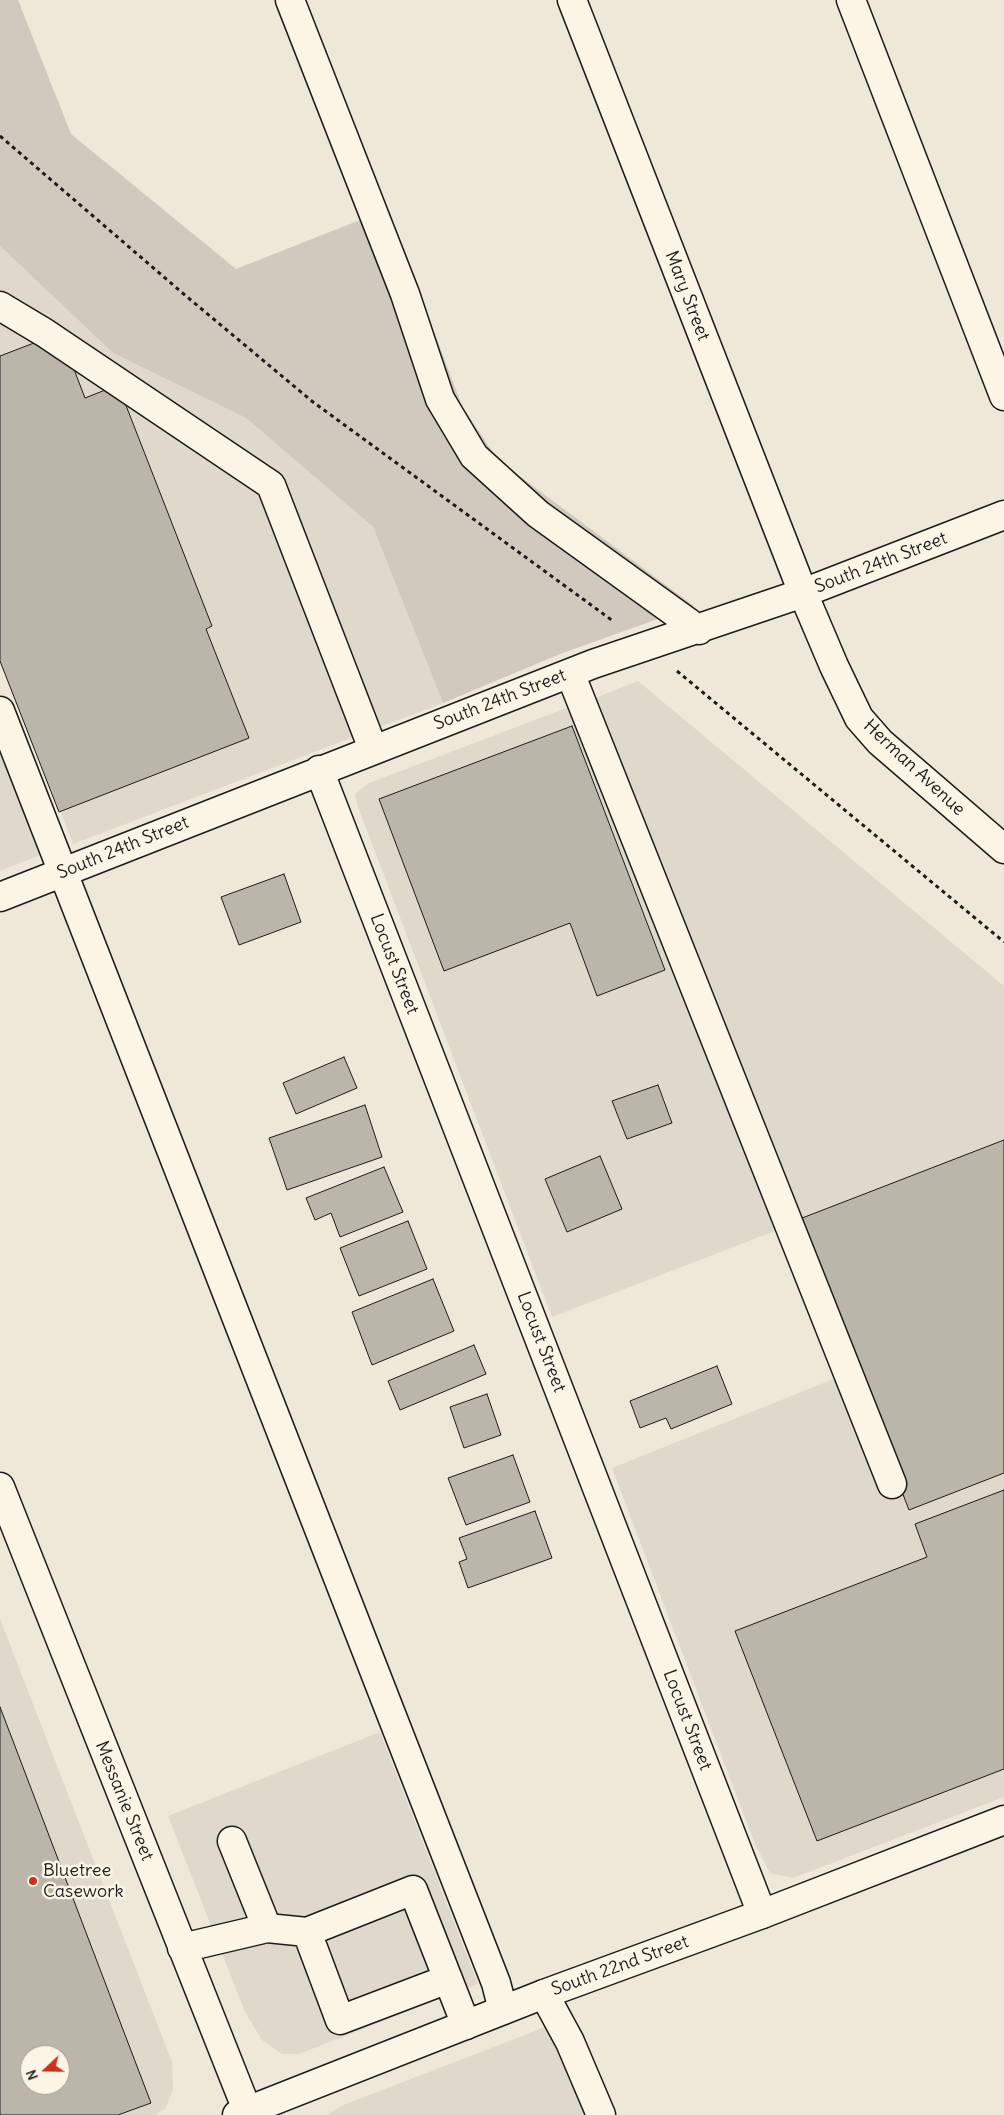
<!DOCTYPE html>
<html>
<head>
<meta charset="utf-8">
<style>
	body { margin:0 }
	#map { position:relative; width:1004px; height:2115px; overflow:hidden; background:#eee8d9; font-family:Delius,sans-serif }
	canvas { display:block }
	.north { position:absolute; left:20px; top:2045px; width:50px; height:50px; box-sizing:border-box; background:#fcf5e5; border:1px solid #a29e95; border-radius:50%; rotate:249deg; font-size:14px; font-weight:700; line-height:20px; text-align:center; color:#1c1c1c }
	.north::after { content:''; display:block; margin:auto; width:18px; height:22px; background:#c8321e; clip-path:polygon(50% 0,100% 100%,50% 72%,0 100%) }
</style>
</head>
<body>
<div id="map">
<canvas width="1004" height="2115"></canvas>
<div class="north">N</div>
</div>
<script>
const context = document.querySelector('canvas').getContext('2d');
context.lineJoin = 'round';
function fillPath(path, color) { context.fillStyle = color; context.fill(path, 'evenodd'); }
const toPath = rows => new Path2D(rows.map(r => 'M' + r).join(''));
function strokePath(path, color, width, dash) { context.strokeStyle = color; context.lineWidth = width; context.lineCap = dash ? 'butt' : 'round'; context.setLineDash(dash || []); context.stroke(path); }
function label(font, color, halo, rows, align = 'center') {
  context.font = font + ' Delius,sans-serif'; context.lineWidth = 5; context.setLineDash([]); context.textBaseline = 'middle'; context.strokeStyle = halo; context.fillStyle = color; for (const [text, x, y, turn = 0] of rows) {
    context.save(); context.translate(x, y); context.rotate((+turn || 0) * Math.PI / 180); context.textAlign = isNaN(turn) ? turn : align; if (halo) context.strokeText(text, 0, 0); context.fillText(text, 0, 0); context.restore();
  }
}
fillPath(toPath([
	[0,246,113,353,246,418,373,527,443,703,73,844,0,653],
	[638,681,1004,986,1004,1797,793,1878,770,1873,755,1844,612,1468,836,1378,590,700],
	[572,706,780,1229,552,1317,358,807,355,794,369,783],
	[0,714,53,850,0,871],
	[0,1619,172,2062,173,2090,165,2109,155,2115,0,2115],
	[30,2055,60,2055,60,2085,30,2085],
	[380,1732,478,1984,299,2054,282,2054,262,2040,245,2012,168,1816],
	[548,2026,586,2115,327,2115,341,2106]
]), '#ded9cb');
fillPath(toPath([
	[0,0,18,0,71,134,236,269,388,209,462,406,498,460,694,606,560,654,443,703,373,527,246,418,113,353,0,246]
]), '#cfcabd');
const building = toPath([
	[60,333,85,398,118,385,212,626,206,629,249,738,59,812,0,661,0,356,60,333],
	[572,726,665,970,597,996,570,923,444,971,379,799,572,726],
	[284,874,301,922,239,945,221,897,284,874],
	[344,1057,357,1088,296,1114,283,1083,344,1057],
	[658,1085,672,1123,627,1139,612,1101,658,1085],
	[365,1105,382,1157,287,1190,269,1138,365,1105],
	[1004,1140,1004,1473,909,1510,797,1220,1004,1140],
	[600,1156,622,1209,567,1232,545,1179,600,1156],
	[384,1167,403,1212,340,1237,331,1213,315,1220,306,1198,384,1167],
	[408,1221,427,1269,359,1296,340,1248,408,1221],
	[433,1279,454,1331,372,1365,352,1312,433,1279],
	[474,1345,486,1374,400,1410,388,1381,474,1345],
	[717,1366,732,1404,671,1429,666,1418,640,1428,630,1401,717,1366],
	[487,1394,501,1435,464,1448,450,1407,487,1394],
	[513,1455,530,1502,466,1525,448,1478,513,1455],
	[1004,1490,1004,1769,817,1841,735,1631,927,1557,915,1524,1004,1490],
	[535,1511,552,1558,468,1588,459,1562,467,1559,459,1538,535,1511],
	[0,1707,151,2103,118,2115,0,2115,0,1707],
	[30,2055,60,2055,60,2085,30,2085,30,2055]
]);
fillPath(building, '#bab6aa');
strokePath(building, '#1c1c1c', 1);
const minor = toPath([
	[290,0,405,294,440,399,474,456,538,514,699,630],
	[572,0,803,593,834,666,859,718,880,742,1004,849],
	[851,0,1004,396],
	[0,306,45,333,271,485,373,749],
	[570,673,892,1484],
	[0,711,496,1983,503,2010],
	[319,770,762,1914],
	[0,897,593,664,803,593,1004,515],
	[0,1487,249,2115],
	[232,1841,267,1928],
	[307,1932,340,2020,448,1979],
	[182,1948,267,1928,307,1932,413,1890,466,2025],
	[544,1994,570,2042,601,2115]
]);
const major = toPath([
	[237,2115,544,1994,762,1914,1004,1820]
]);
strokePath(minor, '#1c1c1c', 31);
strokePath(major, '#1c1c1c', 31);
strokePath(toPath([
	[0,136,186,296,313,402,613,621],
	[677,671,1004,942]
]), '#1c1c1c', 3, [4, 4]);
strokePath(minor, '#fcf5e5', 28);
strokePath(major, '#fcf5e5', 28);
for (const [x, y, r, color] of [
	[33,1881,5,"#c8321e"]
]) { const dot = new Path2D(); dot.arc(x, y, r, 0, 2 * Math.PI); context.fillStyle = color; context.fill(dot); strokePath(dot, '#fcf5e5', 2); }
label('18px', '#1c1c1c', '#fcf5e5', [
	["Mary Street",687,296,69],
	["South 24th Street",881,563,-21],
	["South 24th Street",500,700,-21],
	["Herman Avenue",914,768,43],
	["South 24th Street",123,848,-22],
	["Locust Street",394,964,69],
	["Locust Street",541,1342,69],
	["Locust Street",687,1720,69],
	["Messanie Street",124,1801,68],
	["South 22nd Street",620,1966,-20]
]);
label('18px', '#1c1c1c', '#fcf5e5', [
	["Bluetree",43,1871],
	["Casework",43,1892]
], 'left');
</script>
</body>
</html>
